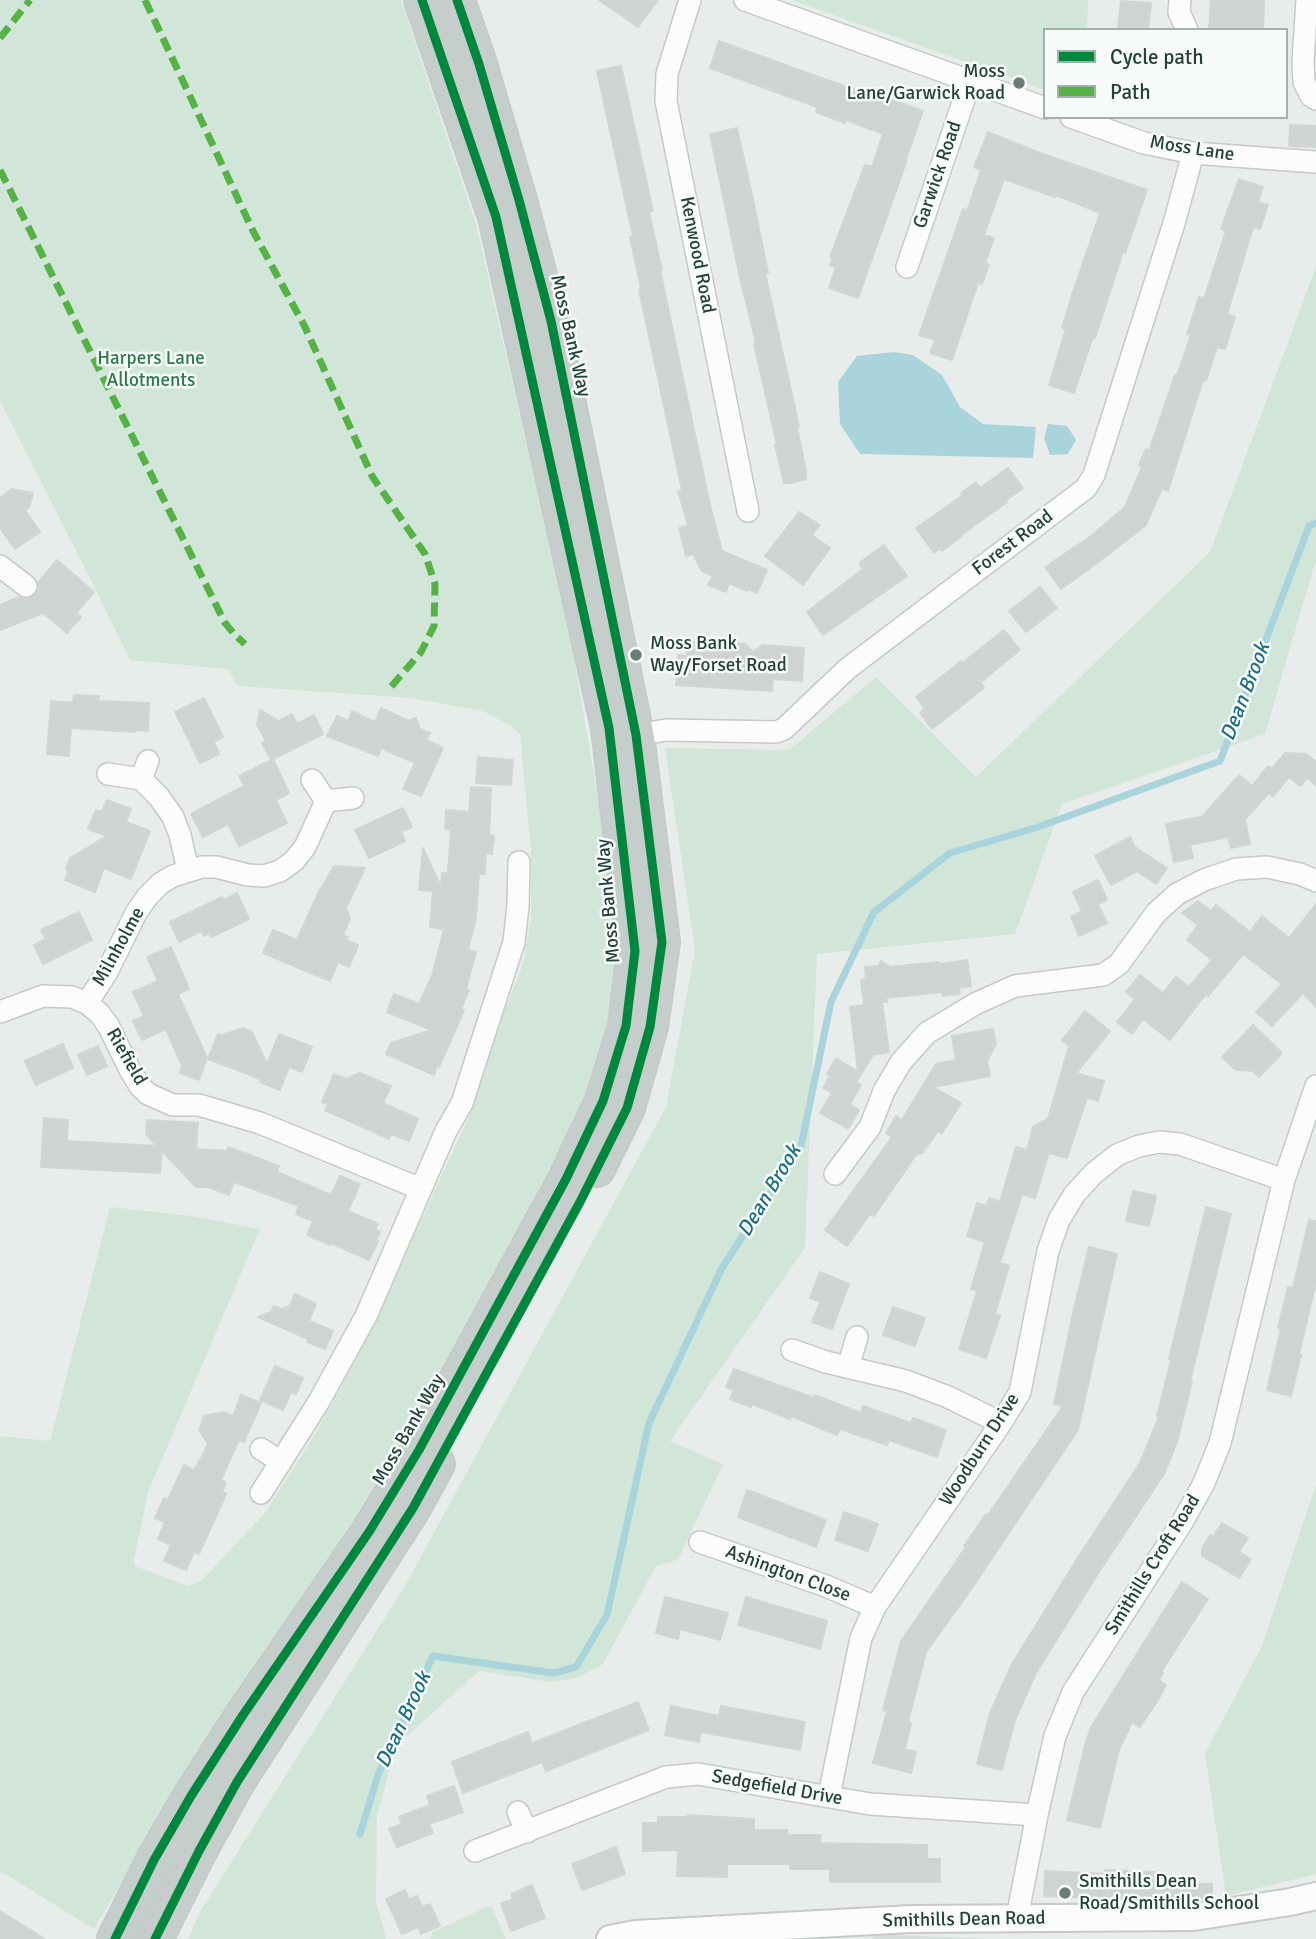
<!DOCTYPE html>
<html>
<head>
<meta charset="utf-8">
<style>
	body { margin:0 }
	#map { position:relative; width:1316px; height:1939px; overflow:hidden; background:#e8edeb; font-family:Signika,sans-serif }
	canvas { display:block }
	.legend { position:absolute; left:1043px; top:28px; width:245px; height:91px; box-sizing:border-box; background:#f7fbf9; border:2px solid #a3b1ad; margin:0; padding:9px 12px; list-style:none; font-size:21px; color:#24423a }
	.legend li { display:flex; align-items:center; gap:14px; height:35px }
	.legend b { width:35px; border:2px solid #a3b1ad }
</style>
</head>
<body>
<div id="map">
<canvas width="1316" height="1939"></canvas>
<ul class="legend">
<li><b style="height:9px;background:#00873e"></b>Cycle path</li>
<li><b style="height:9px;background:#55b346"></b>Path</li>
</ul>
</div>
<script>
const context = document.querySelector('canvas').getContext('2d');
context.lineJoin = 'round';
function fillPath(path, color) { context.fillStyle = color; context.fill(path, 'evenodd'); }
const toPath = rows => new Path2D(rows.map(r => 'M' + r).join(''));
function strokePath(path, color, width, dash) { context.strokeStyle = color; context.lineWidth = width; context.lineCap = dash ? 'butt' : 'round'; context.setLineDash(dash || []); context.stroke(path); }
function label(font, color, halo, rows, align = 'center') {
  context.font = font + ' Signika,sans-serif'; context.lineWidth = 5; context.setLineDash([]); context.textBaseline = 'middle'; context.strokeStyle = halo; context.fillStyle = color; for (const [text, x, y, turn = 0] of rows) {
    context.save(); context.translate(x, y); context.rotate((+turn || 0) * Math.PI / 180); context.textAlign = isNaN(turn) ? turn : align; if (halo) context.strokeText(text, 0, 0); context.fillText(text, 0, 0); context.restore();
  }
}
fillPath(toPath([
	[874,1934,990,1939,872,1939]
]), '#d6dedb');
fillPath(toPath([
	[0,0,401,0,476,224,569,629,610,867,618,959,608,1029,590,1091,391,1472,211,1730,94,1929,0,1871,0,1436,50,1441,110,1207,191,1216,260,1229,148,1492,134,1560,135,1566,187,1586,201,1581,265,1513,317,1431,358,1356,472,1110,489,1049,523,964,531,918,531,849,520,735,512,726,483,711,411,698,237,686,228,669,130,660,89,576,0,401],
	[791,0,1088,0,1087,30,1045,30,1045,90],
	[1316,267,1316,564,1314,566,1265,734,1062,804,1015,934,817,954,805,1248,670,1441,723,1464,678,1560,656,1566,603,1664,578,1678,551,1682,479,1671,396,1746,377,1816,376,1901,386,1939,189,1939,198,1915,406,1584,666,1107,695,950,665,748,789,750,876,677,976,777,1210,552],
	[1316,1485,1316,1874,1226,1896,1205,1753,1261,1648],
	[491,1905,506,1939,430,1939,433,1932]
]), '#d1e6d8');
fillPath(toPath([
	[894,352,913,355,942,375,960,407,983,424,1036,427,1033,458,860,454,840,424,838,382,857,356],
	[1048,424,1067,426,1076,440,1068,454,1050,455,1044,438]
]), '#a9d4db');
strokePath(toPath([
	[360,1834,378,1775,433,1656,554,1673,576,1667,607,1615,649,1423,722,1268,801,1146,831,1002,874,912,950,853,1038,827,1220,761,1309,526,1316,523]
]), '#a9d4db', 7);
const building = toPath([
	[599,0,658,0,638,27,599,0],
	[1211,0,1264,0,1263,30,1209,28,1211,0],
	[1121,1,1151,3,1148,30,1118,28,1121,1],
	[719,41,827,80,875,96,876,94,923,111,906,159,907,160,858,298,829,288,836,267,830,265,833,258,830,257,865,165,872,167,883,134,846,120,845,123,816,112,817,107,710,68,719,41],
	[621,66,653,211,649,212,662,270,660,270,710,505,722,551,767,570,757,593,747,589,747,591,729,583,726,592,708,585,713,576,702,571,693,554,686,556,679,528,688,525,678,491,682,490,639,290,641,289,630,237,633,236,597,71,621,66],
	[1290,125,1316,126,1316,147,1289,146,1290,125],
	[737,128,754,204,768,273,765,273,799,426,797,427,806,471,806,479,791,483,784,483,775,445,777,445,754,344,756,343,740,278,710,134,737,128],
	[988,132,1040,153,1147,190,1125,253,1123,252,1095,338,1093,337,1074,393,1049,385,1066,329,1062,328,1073,292,1100,213,1056,195,1055,197,1004,179,984,235,994,238,985,263,989,265,982,284,978,283,952,360,930,353,935,340,919,335,963,209,967,211,981,170,974,167,988,132],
	[1239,179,1263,187,1258,202,1268,205,1260,229,1253,227,1227,315,1235,317,1225,349,1217,347,1206,381,1203,380,1168,491,1162,488,1146,525,1096,564,1061,589,1045,567,1091,536,1125,507,1142,467,1139,465,1146,449,1149,451,1175,375,1177,376,1191,335,1187,334,1199,297,1204,299,1226,231,1221,229,1239,179],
	[1008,468,1023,488,1005,501,1007,502,996,510,961,535,962,536,942,551,940,549,934,553,916,528,963,495,961,493,976,482,980,488,1008,468],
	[12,489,33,493,29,507,25,510,40,532,15,549,0,528,0,498,12,489],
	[799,512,820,525,812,535,830,548,803,585,765,556,799,512],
	[884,545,907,576,823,635,807,612,863,569,859,563,884,545],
	[57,560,94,592,76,613,81,617,67,633,43,613,0,630,0,605,19,597,30,598,36,594,39,588,38,583,57,560],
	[1040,587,1057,608,1026,632,1009,611,1040,587],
	[1004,630,1020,650,981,682,984,688,932,729,920,713,925,708,916,697,961,661,962,663,1004,630],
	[688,641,745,644,753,652,762,645,804,648,802,681,773,679,772,691,676,685,678,655,687,656,688,641],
	[74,695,99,696,98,701,149,703,148,731,135,730,135,732,71,728,69,756,47,754,51,701,73,703,74,695],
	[204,698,223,737,214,742,219,754,200,763,175,712,204,698],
	[381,708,409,721,416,718,420,729,430,733,426,740,443,748,421,796,403,789,415,763,381,748,378,756,327,736,337,716,348,721,352,711,375,722,381,708],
	[260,710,279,721,292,714,297,724,314,715,323,734,271,760,262,743,266,741,257,725,260,710],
	[1285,753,1306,754,1316,762,1316,785,1307,778,1300,786,1289,777,1273,796,1269,793,1245,819,1250,844,1231,848,1228,837,1190,845,1193,858,1174,862,1166,824,1203,816,1239,775,1252,786,1268,766,1272,769,1285,753],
	[478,757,513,760,511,785,476,783,478,757],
	[273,759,289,793,276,800,287,823,239,846,228,824,203,837,191,814,244,786,239,776,273,759],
	[471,787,491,788,489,835,494,836,492,854,486,853,485,874,479,874,476,918,468,950,476,952,466,989,469,990,461,1009,464,1010,439,1067,437,1066,434,1075,386,1054,391,1043,432,1030,387,1012,394,994,419,1004,432,976,444,929,430,927,433,891,419,890,423,848,441,887,442,873,448,873,451,830,445,829,446,810,469,812,471,787],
	[107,800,131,809,126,822,150,831,131,879,104,868,95,892,65,880,68,872,66,868,70,858,107,836,88,829,96,810,102,812,107,800],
	[403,808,412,827,401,832,405,841,369,858,355,830,403,808],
	[1130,837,1135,847,1167,868,1156,884,1137,871,1111,885,1095,856,1130,837],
	[334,866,365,868,346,908,350,918,343,935,348,937,346,940,358,945,349,967,338,962,330,981,263,953,273,930,297,940,320,889,321,889,334,866],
	[1098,880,1107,900,1098,904,1107,923,1079,936,1071,917,1082,911,1073,892,1098,880],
	[237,893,249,919,211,937,209,933,204,936,201,931,179,942,170,922,222,897,224,900,237,893],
	[1198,901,1211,911,1216,905,1250,932,1262,916,1289,938,1316,904,1316,1007,1303,993,1272,1026,1256,1012,1282,984,1243,954,1208,996,1206,994,1170,1040,1143,1019,1132,1034,1117,1022,1135,999,1126,992,1140,975,1163,993,1176,977,1189,987,1212,960,1187,940,1198,925,1182,913,1198,901],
	[79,912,92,940,43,964,34,945,46,939,41,930,79,912],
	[171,947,189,989,178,994,207,1058,199,1080,180,1073,182,1066,166,1029,142,1040,133,1021,144,1016,133,992,158,981,147,957,171,947],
	[967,960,971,986,959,988,960,994,943,996,942,992,886,998,887,1002,882,1002,889,1052,873,1055,856,1082,861,1085,850,1104,859,1110,848,1129,820,1113,832,1093,823,1088,830,1076,827,1074,836,1058,858,1072,850,1007,864,1005,861,980,866,979,865,967,878,966,881,961,890,967,938,962,939,964,967,960],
	[1085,1011,1110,1031,1076,1073,1104,1081,1098,1101,1087,1098,1067,1158,1049,1153,1035,1198,1022,1194,1000,1263,1009,1266,995,1314,1000,1316,986,1358,959,1349,977,1291,971,1289,985,1242,967,1236,977,1203,987,1206,989,1198,1000,1202,1016,1147,1027,1150,1033,1127,1048,1119,1069,1046,1062,1040,1085,1011],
	[1253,1025,1282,1053,1259,1077,1253,1071,1236,1070,1222,1057,1253,1025],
	[243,1028,252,1032,267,1064,279,1034,312,1047,302,1072,289,1067,280,1090,260,1082,261,1079,208,1059,218,1034,225,1036,225,1034,243,1028],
	[993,1029,996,1044,987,1061,990,1076,933,1087,961,1103,942,1133,938,1131,923,1152,916,1155,874,1216,870,1214,847,1246,825,1230,892,1137,886,1133,896,1116,902,1120,936,1064,956,1060,952,1036,993,1029],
	[63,1044,73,1068,36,1085,25,1061,63,1044],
	[98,1046,107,1066,87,1075,78,1055,98,1046],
	[360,1073,391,1086,383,1103,418,1119,409,1141,391,1134,389,1139,325,1110,328,1104,322,1102,334,1074,346,1079,360,1073],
	[44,1118,68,1120,67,1141,157,1146,146,1134,147,1120,198,1123,196,1149,227,1151,228,1147,279,1166,277,1172,331,1195,340,1176,360,1184,348,1211,378,1224,375,1229,380,1232,376,1241,378,1241,369,1260,331,1243,330,1245,307,1235,313,1221,296,1214,299,1206,234,1182,229,1195,208,1187,196,1187,162,1151,160,1173,41,1167,44,1118],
	[1133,1191,1156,1196,1149,1226,1126,1221,1133,1191],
	[1206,1207,1231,1214,1190,1381,1192,1381,1187,1402,1177,1442,1164,1474,1097,1575,1036,1673,1015,1720,1002,1770,977,1764,990,1713,1012,1664,1077,1559,1140,1463,1159,1417,1157,1416,1171,1360,1169,1359,1206,1207],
	[1309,1220,1316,1221,1316,1282,1299,1354,1301,1355,1291,1396,1267,1390,1281,1328,1278,1328,1288,1287,1293,1288,1309,1220],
	[1089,1247,1117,1254,1078,1430,968,1594,926,1652,908,1722,911,1723,905,1749,916,1752,911,1773,873,1763,887,1711,883,1710,901,1641,966,1547,964,1546,986,1514,988,1515,1063,1406,1054,1404,1073,1313,1089,1247],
	[820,1272,849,1284,832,1329,812,1322,820,1302,810,1298,820,1272],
	[295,1294,316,1304,309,1321,333,1331,325,1349,307,1342,308,1339,258,1317,271,1312,274,1306,281,1309,290,1306,295,1294],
	[893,1307,925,1318,915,1346,883,1335,893,1307],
	[275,1366,303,1378,296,1394,291,1392,283,1410,260,1400,275,1366],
	[734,1369,814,1398,815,1395,861,1413,863,1406,911,1423,913,1418,946,1430,937,1457,889,1440,887,1445,840,1429,837,1435,791,1416,790,1419,752,1404,751,1407,730,1399,734,1390,726,1387,734,1369],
	[241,1395,261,1403,244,1442,239,1440,221,1480,226,1483,222,1492,226,1494,199,1554,194,1552,186,1570,164,1561,171,1545,158,1539,165,1522,155,1518,164,1498,168,1500,184,1465,194,1470,203,1455,208,1444,199,1430,204,1416,223,1412,233,1416,241,1395],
	[747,1490,826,1520,816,1547,738,1517,747,1490],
	[844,1512,878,1524,868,1551,835,1540,844,1512],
	[1222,1523,1248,1538,1239,1552,1251,1559,1239,1578,1202,1556,1202,1549,1210,1535,1213,1537,1222,1523],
	[1182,1582,1208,1599,1161,1672,1163,1673,1159,1680,1166,1685,1158,1700,1140,1727,1132,1722,1119,1750,1100,1828,1067,1820,1085,1745,1091,1727,1182,1582],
	[665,1597,728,1613,720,1640,680,1629,678,1639,656,1633,665,1597],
	[746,1597,827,1621,820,1649,738,1625,746,1597],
	[638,1702,649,1730,546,1771,542,1762,463,1793,452,1762,528,1732,532,1743,638,1702],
	[671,1706,719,1716,721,1706,805,1722,800,1750,701,1732,699,1742,665,1735,671,1706],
	[454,1786,463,1812,429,1824,433,1833,397,1847,389,1829,402,1824,399,1817,430,1805,427,1796,454,1786],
	[688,1815,754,1819,754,1830,787,1830,787,1835,821,1835,820,1843,927,1845,927,1859,940,1859,940,1882,830,1882,830,1869,790,1869,790,1864,727,1864,727,1877,677,1876,678,1850,643,1851,643,1823,658,1823,658,1817,688,1817,688,1815],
	[616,1847,625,1874,582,1890,572,1864,616,1847],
	[1105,1870,1156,1872,1156,1883,1212,1884,1212,1898,1193,1901,1159,1901,1044,1896,1045,1871,1105,1874,1105,1870],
	[532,1885,545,1918,511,1931,501,1904,513,1899,511,1894,532,1885],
	[405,1890,409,1899,417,1896,422,1907,430,1904,440,1926,421,1934,418,1927,402,1934,386,1899,405,1890],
	[0,1911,45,1939,0,1939,0,1911]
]);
fillPath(building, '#cfd4d2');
strokePath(building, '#d1d6d4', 2);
const minor = toPath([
	[690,0,667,74,666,101,748,511],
	[745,0,1045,108],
	[1180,0,1179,12,1187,30],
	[1307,0,1303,62,1304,82,1311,96,1316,99],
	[1071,117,1144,143,1193,153,1316,162],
	[907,267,970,82],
	[0,566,26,586],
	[636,735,666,730,776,732,784,729,847,669,1086,488,1094,475,1175,220,1193,153],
	[108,774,141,779,148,761],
	[141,779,159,797,173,817,180,835,188,870],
	[312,780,326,801,353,798],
	[87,1003,107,972,136,913,147,897,161,883,173,876,202,867,216,867,248,875,264,876,280,871,294,861,305,847,326,801],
	[0,1012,43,996,72,997,87,1003,100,1014,109,1027,129,1068,139,1085,148,1094,173,1105,199,1105,260,1123,421,1189],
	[835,1174,870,1127,884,1091,901,1062,927,1033,975,1004,1015,986,1103,975,1119,964,1156,913,1177,894,1204,880,1236,869,1267,867,1300,874,1316,881],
	[792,1350,826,1362,906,1381,948,1397,1001,1423],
	[848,1367,857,1337],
	[261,1449,281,1462],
	[261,1493,318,1403,366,1316,446,1131,462,1103,514,942,518,906,519,862],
	[700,1542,826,1586,875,1607],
	[829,1796,861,1638,875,1607,1001,1423,1020,1392,1048,1251,1059,1220,1074,1195,1093,1174,1117,1155,1139,1146,1159,1142,1180,1144,1284,1180],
	[518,1812,527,1832],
	[475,1851,666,1777,698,1774,870,1804,1037,1815],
	[1017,1918,1037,1815,1055,1736,1073,1692,1183,1521,1204,1483,1220,1443,1284,1180,1316,1086]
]);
const tertiary = toPath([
	[610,1939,635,1934,911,1919,1194,1917,1290,1902,1316,1896]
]);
const trunk = toPath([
	[457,0,479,64,519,200,551,321,636,735,662,942,650,1027,627,1108,597,1169],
	[115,1939,154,1860,191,1796,243,1715,369,1532,419,1450,566,1179,603,1101,626,1026,635,951,609,728,496,217,422,0],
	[155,1939,199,1851,237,1782,413,1508,437,1464]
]);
strokePath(minor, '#c5cac8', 24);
strokePath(tertiary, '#c5cac8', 30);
strokePath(trunk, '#c3ccc9', 38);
strokePath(minor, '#fcfcfc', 21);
strokePath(tertiary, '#fcfcfc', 26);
strokePath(trunk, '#c6cecc', 35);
strokePath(toPath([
	[145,0,253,231,305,327,372,476,425,554,435,584,434,626,421,652,390,688],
	[0,38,30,0],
	[0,170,225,623,235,635,245,644]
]), '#55b346', 7, [14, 7]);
strokePath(toPath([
	[115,1939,154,1860,191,1796,243,1715,369,1532,419,1450,566,1179,603,1101,626,1026,635,951,609,728,496,217,422,0],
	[155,1939,199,1851,237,1782,413,1508,580,1202,627,1108,650,1027,662,942,636,735,551,321,519,200,479,64,457,0]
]), '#00873e', 9);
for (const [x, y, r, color] of [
	[1019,83,7,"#697e78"],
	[636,655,7,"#697e78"],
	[1065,1893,7,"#697e78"]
]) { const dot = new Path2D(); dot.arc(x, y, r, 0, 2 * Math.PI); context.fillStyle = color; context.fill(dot); strokePath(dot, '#f7fbf9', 2.5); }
label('19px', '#24423a', '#f7fbf9', [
	["Moss",1005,72,"right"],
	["Lane/Garwick Road",1005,94,"right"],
	["Moss Bank",650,644],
	["Way/Forset Road",650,666],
	["Smithills Dean",1079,1882],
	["Road/Smithills School",1079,1904]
], 'left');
label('19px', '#24423a', '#f7fbf9', [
	["Moss Lane",1192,149,9],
	["Garwick Road",938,175,-71],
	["Kenwood Road",697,255,79],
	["Moss Bank Way",570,336,77],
	["Forest Road",1013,543,-37],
	["Moss Bank Way",609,901,-95],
	["Milnholme",119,947,-61],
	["Riefield",126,1057,60],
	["Moss Bank Way",409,1430,-60],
	["Woodburn Drive",980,1450,-57],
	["Smithills Croft Road",1153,1565,-58],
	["Ashington Close",788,1574,20],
	["Sedgefield Drive",777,1788,10],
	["Smithills Dean Road",964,1920,-1]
]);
label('19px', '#2d7a4b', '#f7fbf9', [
	["Harpers Lane",151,359],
	["Allotments",151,381]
]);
label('italic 21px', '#1c6f80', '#f7fbf9', [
	["Dean Brook",1246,692,-69],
	["Dean Brook",770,1191,-59],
	["Dean Brook",404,1720,-65]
]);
</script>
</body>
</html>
